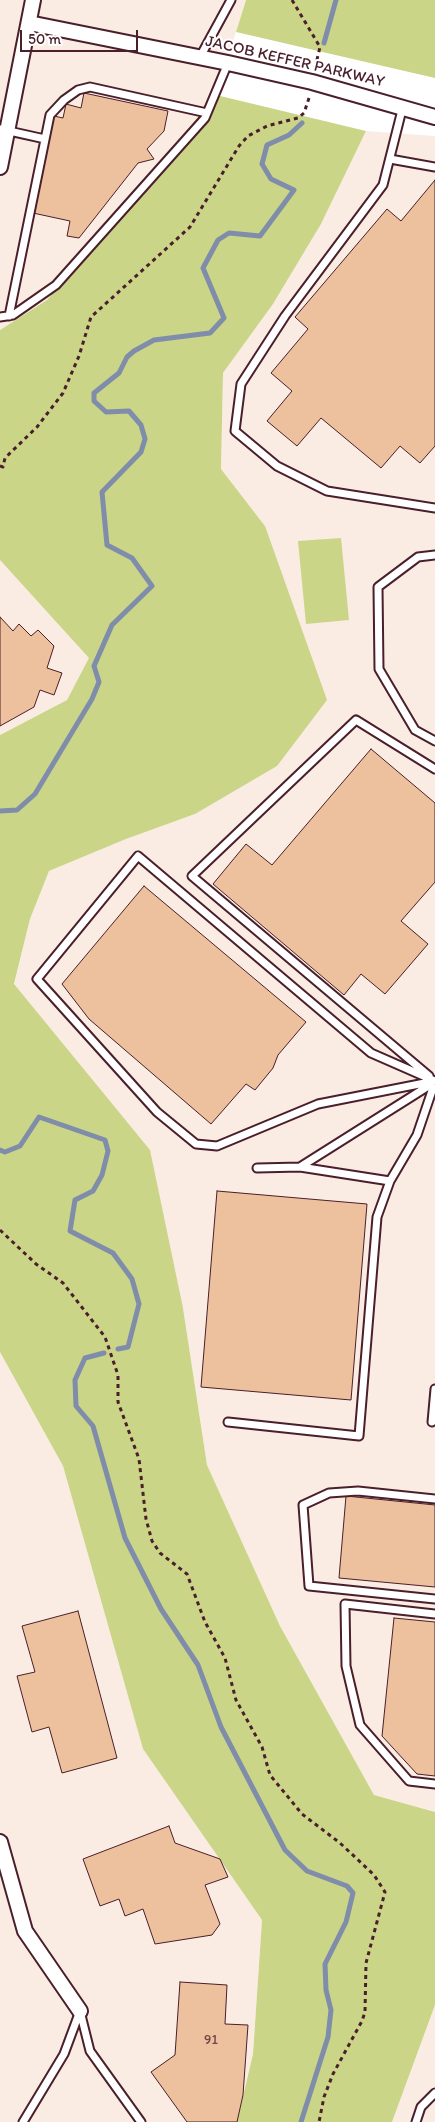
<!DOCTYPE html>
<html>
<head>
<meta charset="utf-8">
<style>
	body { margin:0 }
	#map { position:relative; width:435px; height:2122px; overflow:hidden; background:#fff; font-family:Itim,sans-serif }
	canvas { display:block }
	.scale { position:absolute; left:20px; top:30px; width:118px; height:22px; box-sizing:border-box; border:2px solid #4a1f2b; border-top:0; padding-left:6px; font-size:15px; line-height:18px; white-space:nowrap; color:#4a1f2b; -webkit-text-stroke:4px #fff; paint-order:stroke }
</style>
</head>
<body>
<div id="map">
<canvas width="435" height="2122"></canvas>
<div class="scale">50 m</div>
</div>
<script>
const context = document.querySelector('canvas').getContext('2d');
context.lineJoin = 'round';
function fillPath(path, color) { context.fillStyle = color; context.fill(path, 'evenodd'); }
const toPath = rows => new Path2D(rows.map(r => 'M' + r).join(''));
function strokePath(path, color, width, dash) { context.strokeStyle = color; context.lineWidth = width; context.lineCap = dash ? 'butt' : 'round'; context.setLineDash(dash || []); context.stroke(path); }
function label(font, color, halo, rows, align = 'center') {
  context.font = font + ' Itim,sans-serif'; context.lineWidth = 4; context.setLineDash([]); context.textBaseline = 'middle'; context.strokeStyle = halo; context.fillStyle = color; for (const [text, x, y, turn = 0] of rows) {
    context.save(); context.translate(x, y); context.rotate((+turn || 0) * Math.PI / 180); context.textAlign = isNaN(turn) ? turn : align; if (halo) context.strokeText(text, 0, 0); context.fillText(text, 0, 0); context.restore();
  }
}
fillPath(toPath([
	[0,0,246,0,216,95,47,300,0,330],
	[366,131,435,136,435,1812,374,1795,280,1626,207,1465,183,1308,14,985,30,919,49,871,126,839,195,814,265,526,221,469,223,373,273,304,321,224],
	[0,560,90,658,67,700,0,735],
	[0,1352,63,1466,143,1749,262,1920,253,2054,237,2122,0,2122],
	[435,2005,435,2122,392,2122]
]), '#faece2');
fillPath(toPath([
	[246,0,435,0,435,78,236,32],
	[216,95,366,131,321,224,273,304,223,373,221,469,265,526,327,700,277,766,195,814,126,839,49,871,30,919,14,984,150,1150,183,1308,207,1465,280,1626,374,1795,435,1812,435,2005,392,2122,237,2122,253,2054,262,1920,143,1749,63,1466,0,1352,0,735,67,700,89,658,0,560,0,330,47,300],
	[341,538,349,620,306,624,298,541]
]), '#cad588');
strokePath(toPath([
	[324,43,336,0],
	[0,811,17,810,35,794,92,699,99,682,94,666,112,625,152,586,132,558,107,545,102,492,141,452,145,439,141,425,129,411,106,412,94,401,94,393,119,373,127,357,134,351,154,340,210,333,224,318,203,268,218,240,229,233,260,236,294,190,271,179,262,164,267,145,289,135,302,123],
	[0,1150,5,1152,20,1146,39,1117,105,1140,108,1151,102,1175,93,1191,75,1200,70,1231,113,1253,132,1279,139,1304,128,1347,118,1349],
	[104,1353,85,1358,75,1380,76,1406,93,1426,125,1538,161,1609,198,1665,221,1727,285,1850,307,1871,347,1886,353,1893,346,1922,325,1964,326,1990,331,2010,328,2037,301,2122]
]), '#7f8caa', 5);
const building = toPath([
	[84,93,168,111,164,131,147,149,154,159,138,163,79,238,67,236,70,221,33,213,54,116,63,118,66,104,81,108,84,93],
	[435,180,435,446,420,463,400,446,381,468,321,418,297,446,267,421,292,391,271,373,308,329,295,317,387,209,401,221,435,180],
	[0,617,13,631,19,624,31,636,38,630,54,646,47,668,62,673,54,695,40,690,34,707,0,726,0,617],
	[371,749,435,803,435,882,401,921,428,944,385,994,361,974,344,995,213,884,246,844,272,865,371,749],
	[144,886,306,1022,278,1055,273,1068,255,1090,246,1084,211,1124,89,1019,62,984,144,886],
	[217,1191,367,1204,351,1400,201,1387,217,1191],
	[346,1496,435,1505,435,1587,339,1578,346,1496],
	[78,1611,117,1758,62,1773,49,1727,32,1732,17,1676,35,1672,22,1626,78,1611],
	[394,1618,435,1622,435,1776,417,1774,382,1736,394,1618],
	[169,1826,175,1843,220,1859,228,1877,205,1885,220,1924,212,1935,155,1944,143,1909,125,1916,119,1899,100,1906,83,1859,169,1826],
	[180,1982,227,1985,225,2024,248,2025,243,2095,237,2122,187,2122,151,2072,175,2055,180,1982]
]);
fillPath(building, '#edc19d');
strokePath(building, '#4a1f2b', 1);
const lane = toPath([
	[200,57,231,0],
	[403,106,383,185,285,316,241,384,235,431,277,466,327,491,435,508],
	[0,129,45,139],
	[390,159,435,167],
	[9,316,50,115,64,100,78,90,90,87,207,113],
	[0,317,13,315,56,285,205,118,228,63],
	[435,555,418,557,378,587,379,669,415,730,435,741],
	[138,856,371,1053,435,1081,318,1104,217,1146,196,1144,157,1112,37,979,138,856],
	[429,1076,192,876,356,720,435,769],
	[300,1167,430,1085],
	[257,1168,300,1167,390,1181,417,1135,435,1082],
	[228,1422,359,1436,377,1217,390,1181],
	[432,1422,435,1389],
	[435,1499,358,1491,329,1493,303,1505,309,1586,435,1599],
	[435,1614,345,1604,346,1666,360,1725,409,1781,435,1784],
	[80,2011,90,2051,141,2122],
	[23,2122,64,2054,80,2011],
	[416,2122,421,2107,435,2093]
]);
const street = toPath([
	[29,23,228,63,312,82,435,117],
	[0,167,33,0],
	[0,1842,25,1931,80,2011]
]);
strokePath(lane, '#4a1f2b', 11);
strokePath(street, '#4a1f2b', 18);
strokePath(toPath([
	[292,0,320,47,315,68],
	[0,466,3,467,5,458,37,427,63,393,79,356,91,317,190,227,239,146,248,136,267,126,298,118,304,113,309,98],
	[0,1230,36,1264,63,1283,105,1337,118,1375,118,1402,139,1459,146,1519,152,1541,160,1553,187,1574,205,1622,225,1658,236,1700,262,1747,270,1775,302,1814,340,1843,374,1875,385,1892,366,1963,365,2012,362,2021,333,2074,324,2097,319,2122]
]), '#4a1f2b', 3, [4, 4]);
strokePath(lane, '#fff', 7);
strokePath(street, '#fff', 14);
label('14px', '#734848', null, [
	["91",211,2040]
]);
label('16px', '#4a1f2b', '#fff', [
	["JACOB KEFFER PARKWAY",295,62,13]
]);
</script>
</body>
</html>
